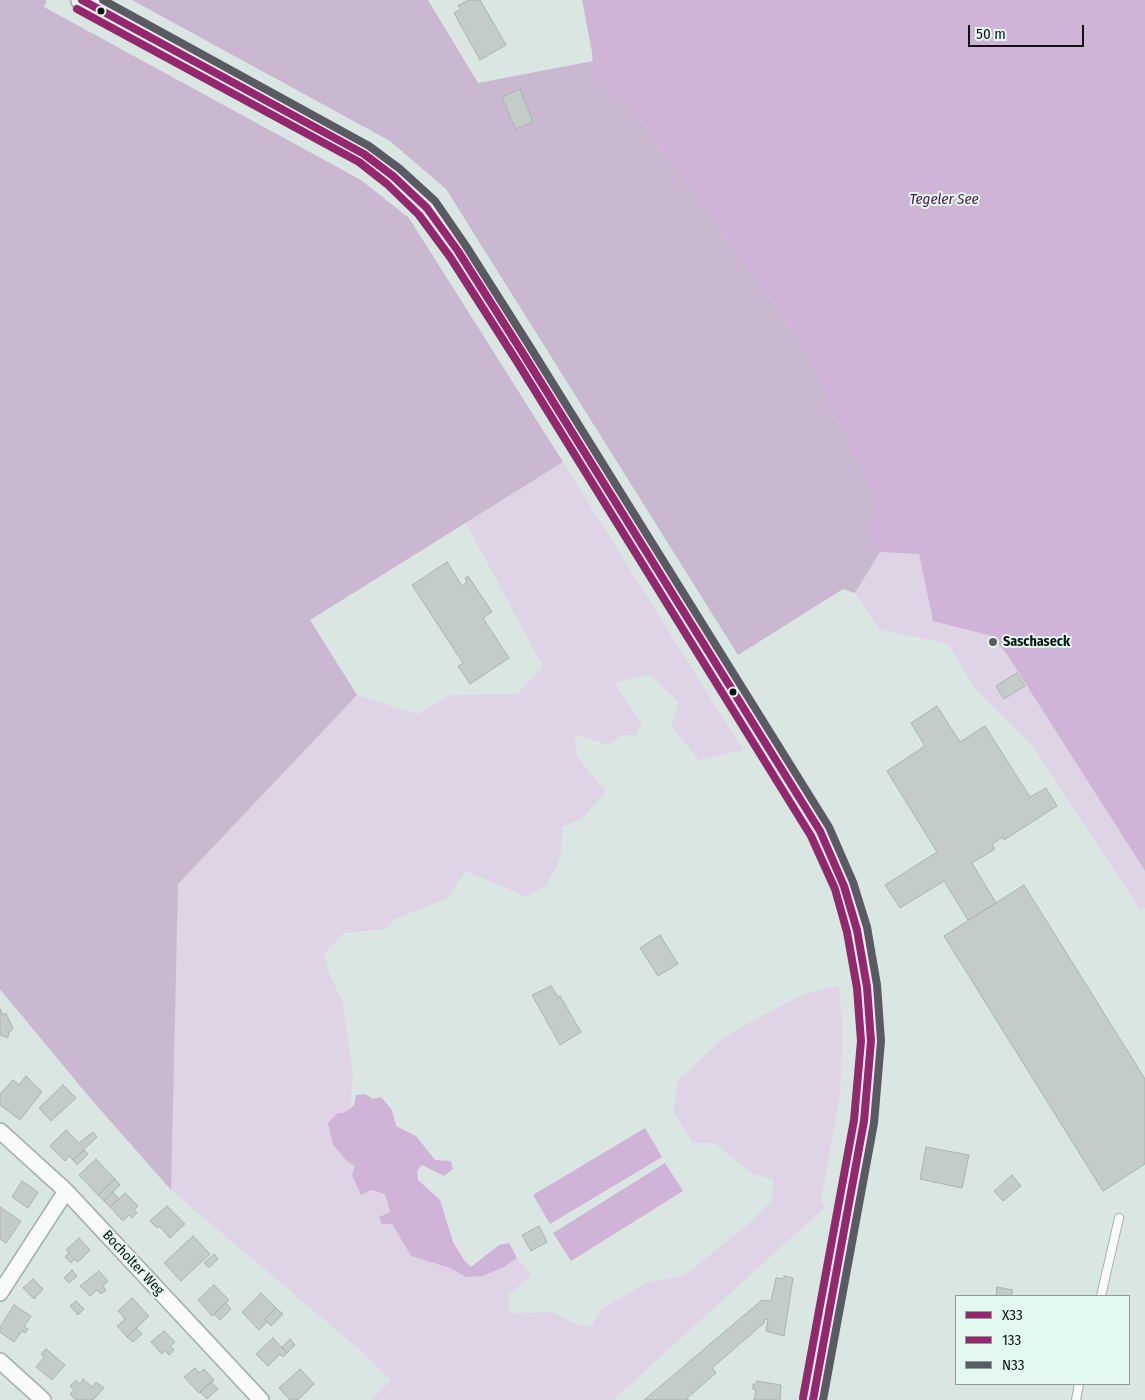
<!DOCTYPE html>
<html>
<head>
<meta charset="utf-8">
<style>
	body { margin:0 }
	#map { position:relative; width:1145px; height:1400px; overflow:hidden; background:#dae6e2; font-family:"Fira Sans Condensed",sans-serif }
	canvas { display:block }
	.legend { position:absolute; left:955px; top:1295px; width:175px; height:90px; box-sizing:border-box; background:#e3f8f0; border:1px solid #8d9d97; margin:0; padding:6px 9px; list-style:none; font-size:15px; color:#0d1412 }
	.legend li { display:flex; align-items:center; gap:10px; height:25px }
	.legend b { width:25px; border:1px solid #8d9d97 }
	.scale { position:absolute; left:968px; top:25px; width:116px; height:22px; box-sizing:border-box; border:2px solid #0d1412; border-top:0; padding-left:6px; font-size:15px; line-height:18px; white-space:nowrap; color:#0d1412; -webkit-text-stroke:4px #e3f8f0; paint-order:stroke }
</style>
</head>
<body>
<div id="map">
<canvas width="1145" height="1400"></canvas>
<ul class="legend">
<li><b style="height:6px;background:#95276e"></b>X33</li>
<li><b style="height:6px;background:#95276e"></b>133</li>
<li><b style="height:6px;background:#595b62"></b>N33</li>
</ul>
<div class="scale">50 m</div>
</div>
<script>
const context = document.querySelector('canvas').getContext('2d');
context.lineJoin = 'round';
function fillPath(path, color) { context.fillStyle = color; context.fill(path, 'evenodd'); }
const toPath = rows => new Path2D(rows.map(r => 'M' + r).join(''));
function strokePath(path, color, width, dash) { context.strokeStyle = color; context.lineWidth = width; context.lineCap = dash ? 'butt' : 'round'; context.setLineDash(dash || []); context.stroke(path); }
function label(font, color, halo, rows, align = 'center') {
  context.font = font + ' "Fira Sans Condensed",sans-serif'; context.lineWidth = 4; context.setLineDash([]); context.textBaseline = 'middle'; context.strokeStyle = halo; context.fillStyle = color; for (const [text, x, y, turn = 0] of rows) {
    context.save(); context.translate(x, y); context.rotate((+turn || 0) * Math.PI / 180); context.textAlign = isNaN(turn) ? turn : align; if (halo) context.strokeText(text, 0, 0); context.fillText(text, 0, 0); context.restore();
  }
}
fillPath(toPath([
	[0,57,542,475,563,462,743,750,699,760,671,726,679,702,648,674,615,683,642,725,636,735,621,736,608,745,575,734,576,755,606,792,582,818,562,827,561,857,546,886,527,897,466,871,446,899,395,919,385,929,344,933,324,954,329,973,343,1003,353,1075,350,1108,344,1113,348,1162,355,1166,361,1194,372,1190,385,1193,390,1212,379,1217,392,1224,411,1256,450,1268,466,1277,483,1276,504,1267,517,1258,531,1275,509,1295,509,1313,552,1312,575,1324,590,1327,603,1308,647,1283,685,1275,747,1225,771,1201,774,1180,751,1173,715,1143,693,1143,673,1113,678,1080,724,1038,756,1019,804,994,839,986,842,1022,841,1078,839,1101,821,1200,825,1207,613,1400,371,1400,391,1380,360,1350,171,1190,0,990],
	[466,523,543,667,517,694,450,695,417,714,357,695,310,620],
	[880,552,919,554,933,621,991,636,1006,653,1145,871,1145,908,1140,910,1033,746,975,689,948,644,879,629,855,593]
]), '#dfd4e5');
fillPath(toPath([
	[0,0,44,0,47,1,44,7,361,180,409,218,563,462,310,620,357,695,178,884,171,1190,90,1098,0,989],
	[132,0,428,0,478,83,593,61,594,81,636,115,803,345,878,509,863,529,880,552,855,593,843,589,738,655,446,189,390,141]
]), '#cab7d0');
fillPath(toPath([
	[582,0,1145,0,1145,871,1006,653,991,636,933,621,919,554,880,552,863,529,878,509,803,345,636,115,594,81,592,52],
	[365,1094,373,1099,381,1097,392,1110,396,1126,416,1136,435,1160,451,1161,453,1169,444,1176,422,1165,417,1171,418,1180,440,1200,453,1242,464,1260,471,1267,499,1245,509,1243,517,1258,504,1267,483,1276,466,1277,450,1268,411,1256,392,1224,382,1224,379,1217,390,1212,385,1194,372,1190,361,1195,352,1175,355,1166,348,1162,333,1145,328,1123,338,1113,344,1113,354,1105,356,1095],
	[645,1128,662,1157,550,1224,533,1195],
	[665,1163,683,1191,571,1261,553,1233]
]), '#d0b4d8');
const building = toPath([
	[468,0,480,0,506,45,480,60,454,13,461,9,458,6,468,0],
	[520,89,533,122,515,129,502,97,520,89],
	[447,562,462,586,467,582,465,578,468,576,492,612,483,618,509,658,470,684,458,666,463,663,412,585,447,562],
	[1017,673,1025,686,1004,699,996,686,1017,673],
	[937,706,960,742,985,726,1030,797,1046,788,1057,806,1004,840,1003,837,992,844,995,849,972,863,996,903,968,920,944,881,900,908,885,885,937,852,887,771,925,746,911,723,937,706],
	[1024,885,1145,1079,1145,1164,1103,1191,944,936,1024,885],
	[660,935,678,964,658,976,640,948,660,935],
	[551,986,558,997,560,996,581,1032,560,1045,532,995,551,986],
	[0,1009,3,1015,6,1013,13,1029,9,1032,8,1038,0,1035,0,1009],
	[26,1076,42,1092,20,1120,0,1105,0,1094,13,1080,19,1085,26,1076],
	[63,1085,76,1098,51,1121,39,1108,63,1085],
	[66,1130,79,1143,93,1132,97,1137,73,1160,69,1156,65,1161,50,1146,66,1130],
	[926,1147,969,1155,962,1188,920,1179,926,1147],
	[84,1150,88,1154,77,1165,73,1160,84,1150],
	[96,1159,115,1179,98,1195,79,1175,96,1159],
	[1012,1175,1021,1186,1003,1201,994,1191,1012,1175],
	[115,1179,120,1185,104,1201,98,1195,115,1179],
	[22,1181,38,1192,28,1208,12,1197,22,1181],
	[113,1192,119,1199,110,1207,104,1201,113,1192],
	[125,1193,138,1206,134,1210,137,1213,132,1218,129,1215,123,1221,110,1207,125,1193],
	[167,1206,185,1224,170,1238,159,1226,157,1228,150,1221,167,1206],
	[0,1207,21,1221,6,1243,0,1239,0,1207],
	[539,1226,547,1242,531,1251,522,1235,539,1226],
	[193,1236,210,1254,181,1281,164,1263,193,1236],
	[79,1238,90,1250,78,1262,74,1259,71,1263,65,1257,69,1253,66,1250,79,1238],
	[214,1254,218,1259,209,1268,204,1263,214,1254],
	[72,1270,77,1276,69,1283,64,1278,72,1270],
	[99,1271,108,1281,103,1286,106,1290,101,1294,97,1290,90,1296,80,1286,99,1271],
	[784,1276,793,1278,784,1336,766,1331,768,1320,765,1319,764,1323,712,1368,716,1373,687,1398,689,1400,644,1400,762,1300,771,1301,776,1278,784,1279,784,1276],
	[33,1279,43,1289,34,1299,23,1288,33,1279],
	[214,1285,229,1300,212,1316,198,1300,214,1285],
	[997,1287,1013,1290,1011,1296,996,1296,997,1287],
	[261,1293,276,1308,265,1319,267,1322,259,1330,242,1312,261,1293],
	[132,1298,149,1316,127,1337,117,1326,125,1319,118,1311,132,1298],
	[76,1301,84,1309,78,1315,70,1306,76,1301],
	[226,1303,231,1309,220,1320,214,1314,226,1303],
	[14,1305,31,1316,24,1327,28,1329,25,1333,22,1331,14,1342,0,1332,0,1327,14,1305],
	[276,1308,283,1314,271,1326,265,1319,276,1308],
	[136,1328,142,1334,133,1342,127,1337,136,1328],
	[164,1331,175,1342,170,1346,174,1350,169,1355,165,1351,162,1354,151,1342,164,1331],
	[273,1338,287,1353,283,1357,280,1354,268,1366,256,1354,273,1338],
	[290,1339,295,1345,287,1353,282,1347,290,1339],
	[46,1349,65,1365,52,1380,36,1367,44,1357,41,1354,46,1349],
	[195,1368,199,1373,204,1369,214,1380,199,1393,184,1377,195,1368],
	[300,1369,314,1384,298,1400,290,1400,279,1388,300,1369],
	[83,1379,92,1387,96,1382,104,1388,93,1400,76,1400,70,1394,74,1390,70,1386,76,1380,80,1384,83,1379],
	[757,1381,781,1385,780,1400,754,1400,756,1390,753,1389,753,1384,756,1384,757,1381],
	[211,1382,218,1389,207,1399,200,1392,211,1382]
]);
fillPath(building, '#c3ccc9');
strokePath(building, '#aab3af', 1);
const lane = toPath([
	[1101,1296,1119,1218],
	[1076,1400,1079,1384]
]);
const street = toPath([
	[0,1131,66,1191,261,1400],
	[0,1293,66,1191],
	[0,1361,43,1400]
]);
const secondary = toPath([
	[82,0,364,154,393,176,427,208,458,251,524,355,820,831,844,886,857,930,867,987,871,1041,864,1121,813,1400]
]);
strokePath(lane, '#a5aeab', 10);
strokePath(street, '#a5aeab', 18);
strokePath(secondary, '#a5aeab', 24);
strokePath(lane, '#f9fbfb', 8);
strokePath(street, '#f9fbfb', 15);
strokePath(secondary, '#ecf3f0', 21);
strokePath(toPath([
	[82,0,364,154,393,176,427,208,458,251,524,355,820,831,844,886,857,930,867,987,871,1041,864,1121,813,1400]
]), '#95276e', 8);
strokePath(toPath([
	[77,9,359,162,387,184,419,215,450,257,516,360,811,836,835,889,847,932,857,988,861,1041,854,1120,803,1398]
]), '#95276e', 8);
strokePath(toPath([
	[103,0,369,146,400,169,435,201,466,246,532,350,829,827,853,882,867,927,877,985,881,1041,874,1123,823,1400]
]), '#595b62', 8);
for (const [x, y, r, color] of [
	[101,11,4.5,"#0d1412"],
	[993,642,5,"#555e5b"],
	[733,692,4.5,"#0d1412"]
]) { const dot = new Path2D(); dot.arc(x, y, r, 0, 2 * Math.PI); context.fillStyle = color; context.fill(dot); strokePath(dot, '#e3f8f0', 2); }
label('bold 14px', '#0d1412', '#e3f8f0', [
	["Saschaseck",1003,642]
], 'left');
label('14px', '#0d1412', '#e3f8f0', [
	["Bocholter Weg",133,1263,47]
]);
label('italic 15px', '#4c1654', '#e3f8f0', [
	["Tegeler See",944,200]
]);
</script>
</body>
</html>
